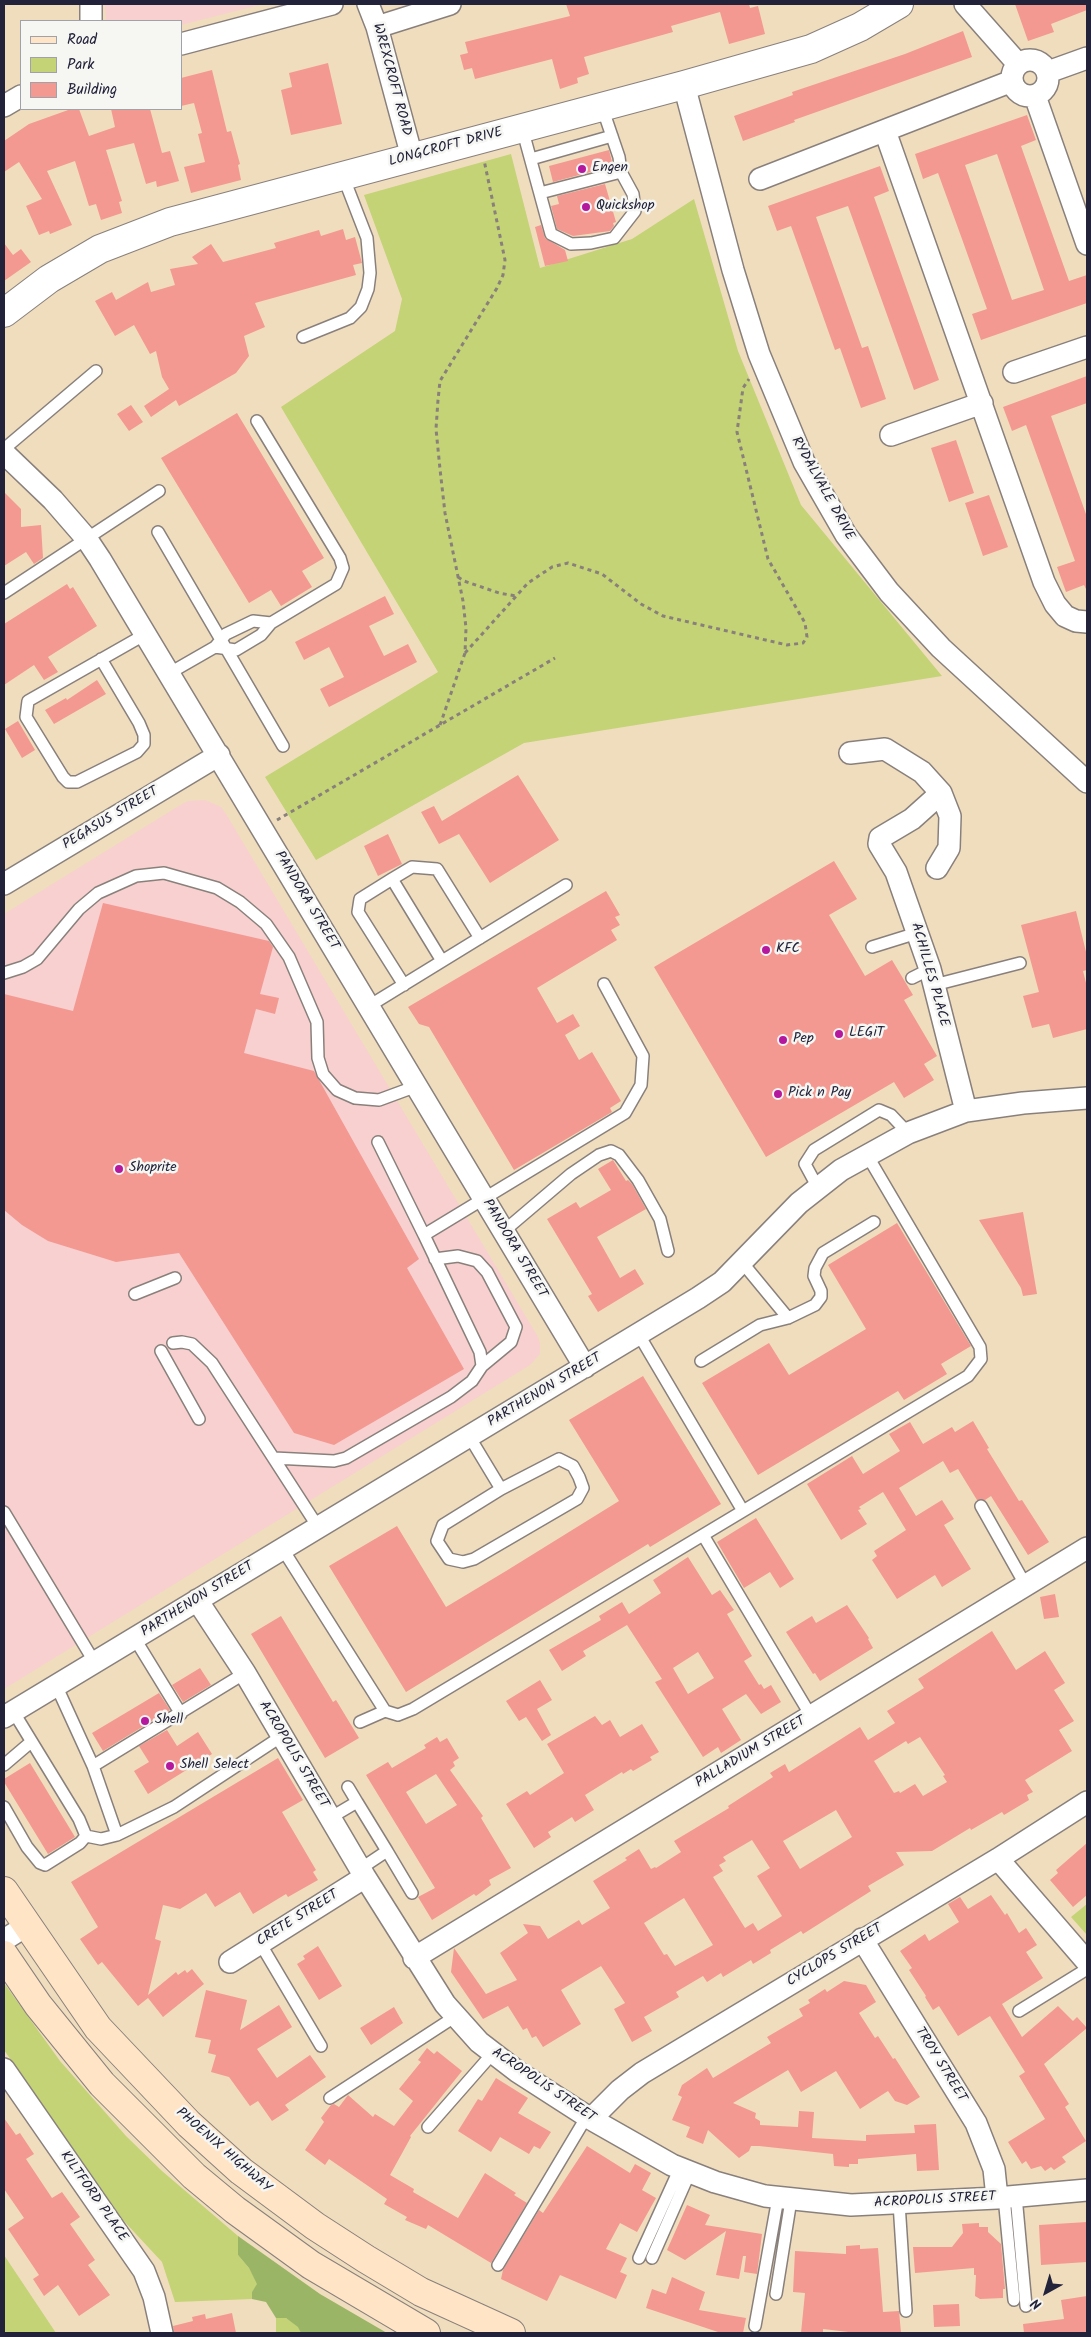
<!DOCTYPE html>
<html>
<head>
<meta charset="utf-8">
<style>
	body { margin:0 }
	#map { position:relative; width:1091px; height:2337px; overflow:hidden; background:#f0ddbe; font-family:Kalam,sans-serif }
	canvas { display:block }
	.frame { position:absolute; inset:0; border:5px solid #22223b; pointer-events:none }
	.legend { position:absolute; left:20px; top:20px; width:162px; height:90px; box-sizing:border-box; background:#f6f6f2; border:1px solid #a1a1a9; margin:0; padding:6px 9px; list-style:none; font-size:15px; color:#22223b }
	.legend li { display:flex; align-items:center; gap:10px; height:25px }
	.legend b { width:25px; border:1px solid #a1a1a9 }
	.north { position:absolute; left:1021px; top:2267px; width:50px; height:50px; -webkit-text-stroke:4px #f6f6f2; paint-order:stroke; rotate:219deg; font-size:14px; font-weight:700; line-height:20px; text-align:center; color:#22223b }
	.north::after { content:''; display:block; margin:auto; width:18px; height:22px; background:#22223b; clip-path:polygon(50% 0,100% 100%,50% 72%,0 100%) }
</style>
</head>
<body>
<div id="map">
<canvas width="1091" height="2337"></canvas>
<div class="frame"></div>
<ul class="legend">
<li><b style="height:6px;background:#ffe4c6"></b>Road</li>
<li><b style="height:14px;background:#c3d375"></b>Park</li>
<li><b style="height:14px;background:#f39992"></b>Building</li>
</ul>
<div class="north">N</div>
</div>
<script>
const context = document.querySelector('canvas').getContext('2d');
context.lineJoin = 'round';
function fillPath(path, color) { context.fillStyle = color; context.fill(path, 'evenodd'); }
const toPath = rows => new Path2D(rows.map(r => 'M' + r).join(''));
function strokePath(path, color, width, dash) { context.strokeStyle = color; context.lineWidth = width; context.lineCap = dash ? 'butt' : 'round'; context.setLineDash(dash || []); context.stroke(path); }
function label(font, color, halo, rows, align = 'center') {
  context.font = font + ' Kalam,sans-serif'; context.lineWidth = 5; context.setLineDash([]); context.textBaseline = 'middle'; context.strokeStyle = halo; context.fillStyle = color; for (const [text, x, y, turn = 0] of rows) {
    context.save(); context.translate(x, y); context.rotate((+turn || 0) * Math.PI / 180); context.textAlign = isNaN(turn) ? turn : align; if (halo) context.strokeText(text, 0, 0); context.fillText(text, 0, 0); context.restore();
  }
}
fillPath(toPath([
	[105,4,263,4,181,25,181,21,106,21],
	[205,800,221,807,226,814,538,1337,540,1344,540,1354,530,1365,4,1689,4,914,182,804,189,801]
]), '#f7d0cf');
fillPath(toPath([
	[511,154,540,268,632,239,694,199,738,351,801,505,942,676,524,743,316,860,265,777,438,672,281,407,395,331,402,299,364,195],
	[1087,1904,1087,1935,1071,1917],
	[4,1983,60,2061,126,2136,162,2171,238,2236,238,2255,249,2268,258,2284,252,2292,252,2299,175,2302,162,2262,123,2220,4,2050],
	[4,2255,56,2333,4,2333],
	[276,2318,286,2318,299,2327,301,2333,276,2333]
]), '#c3d375');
fillPath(toPath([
	[238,2236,320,2294,387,2333,301,2333,298,2327,286,2318,276,2318,266,2302,252,2299,252,2292,257,2284,249,2268,238,2255]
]), '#9ab566');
fillPath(toPath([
	[566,4,749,4,750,8,758,6,765,34,729,44,720,12,671,26,673,32,584,57,589,74,577,78,578,83,560,89,552,59,475,79,472,68,464,70,460,55,468,53,465,42,570,16],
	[1015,4,1087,4,1087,10,1051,24,1054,32,1028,41],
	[963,31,972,57,794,120,795,122,743,141,734,116,793,95,792,92,905,54],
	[328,63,342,124,291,135,281,90,292,87,289,73],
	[212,70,227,132,231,131,240,164,238,165,241,180,191,193,184,167,205,162,198,134,202,133,194,103,181,106,181,78],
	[71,109,79,109,89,136,115,127,111,109,150,109,162,153,170,151,179,181,157,187,156,181,146,184,134,143,106,150,122,201,119,202,122,213,101,220,96,204,89,206,75,161,47,171,72,225,50,234,49,231,39,235,26,206,42,199,19,162,4,172,4,141,29,124],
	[1027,115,1036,140,1021,146,1069,281,1087,275,1087,303,981,340,972,314,987,309,962,239,938,173,923,179,915,154],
	[997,154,1044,290,1012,300,965,165],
	[609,150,613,166,553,182,549,166],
	[880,166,889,191,874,197,939,380,914,390,848,206,816,217,862,348,868,346,886,399,861,408,840,348,835,350,791,226,777,231,768,206],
	[605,184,616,222,613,223,614,226,610,231,573,236,557,229,551,206,559,204,557,196],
	[541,225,545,238,565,250,568,261,545,266,535,227],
	[343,229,346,240,355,237,362,263,353,265,356,275,255,303,265,327,244,336,249,356,236,373,179,406,176,400,151,417,144,406,169,389,162,377,156,351,150,354,134,325,115,336,95,301,112,292,116,300,148,282,151,292,175,285,170,269,198,264,192,257,211,244,223,262,276,248,274,243,319,230,321,236],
	[4,243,13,255,21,249,31,262,4,281],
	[1087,376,1087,403,1051,416,1087,517,1087,591,1084,585,1066,592,1057,567,1075,561,1026,425,1012,431,1003,407],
	[131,405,143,422,129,431,117,414],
	[237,413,324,558,302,571,312,587,281,606,271,590,249,603,161,458],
	[956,440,974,493,949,502,931,448],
	[4,492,21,509,21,527,41,525,43,558,34,564,26,552,4,566],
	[989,495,1008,547,983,556,965,503],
	[67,584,70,589,73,587,97,626,48,657,58,672,44,680,34,665,4,685,4,624],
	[385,596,394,614,369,626,384,656,408,644,417,662,329,707,320,689,344,677,329,647,304,660,295,642],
	[97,680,106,694,54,724,45,710,66,698,67,700],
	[18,721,35,750,22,758,5,729],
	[518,775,559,840,490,883,459,834,439,844,421,812,434,806,442,821],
	[388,834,402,864,378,876,364,846],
	[834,861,857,899,829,915,865,976,892,960,913,995,904,1000,937,1056,924,1064,934,1080,904,1098,894,1082,766,1157,654,967],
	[606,891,620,915,615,917,620,925,611,930,617,940,537,988,557,1023,573,1014,580,1026,565,1035,579,1060,592,1052,621,1101,610,1108,612,1112,514,1170,429,1027,419,1024,408,1007],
	[103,903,269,941,273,947,260,994,279,998,275,1014,256,1009,244,1053,314,1071,419,1259,407,1268,464,1369,334,1445,294,1433,179,1253,116,1262,48,1241,22,1225,4,1210,4,994,73,1011],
	[1076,911,1087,956,1087,970,1083,971,1087,987,1087,1029,1053,1038,1049,1024,1032,1028,1023,996,1039,992,1021,925],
	[613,1160,626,1181,628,1180,632,1184,646,1209,597,1237,620,1278,635,1269,644,1284,598,1312,588,1296,592,1294,547,1219,576,1202,580,1208,611,1190,598,1169],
	[1023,1212,1037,1294,1023,1296,1021,1288,979,1220],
	[897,1223,971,1346,941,1364,947,1374,904,1400,898,1391,758,1475,702,1383,769,1343,789,1375,866,1329,828,1265],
	[643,1376,721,1504,650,1547,648,1544,406,1692,329,1566,397,1526,446,1607,506,1571,619,1501,569,1420],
	[973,1421,989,1448,987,1449,1019,1501,1022,1500,1049,1542,1028,1555,991,1496,985,1500,977,1500,958,1469,950,1473,943,1461,899,1488,916,1516,942,1500,954,1519,944,1525,971,1569,942,1587,935,1575,897,1599,872,1560,877,1556,874,1551,906,1530,883,1492,859,1507,861,1509,858,1510,867,1524,841,1540,807,1484,852,1456,863,1474,900,1451,889,1434,910,1422,923,1444,952,1427,955,1432],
	[756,1518,794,1579,780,1588,770,1572,744,1588,717,1542],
	[688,1557,712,1595,720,1590,734,1610,727,1614,752,1656,744,1661,759,1685,761,1684,764,1689,771,1685,781,1702,761,1714,746,1694,722,1709,741,1740,721,1753,718,1747,703,1757,655,1682,662,1679,627,1625,583,1651,586,1656,562,1671,549,1650,601,1620,599,1616,622,1602,629,1614,661,1593,653,1580],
	[698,1652,714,1678,688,1694,673,1668],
	[1055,1594,1059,1617,1044,1619,1040,1597],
	[847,1605,869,1638,868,1639,873,1648,820,1681,815,1673,813,1674,786,1632,812,1616,816,1623],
	[281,1616,333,1702,336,1700,359,1738,325,1758,251,1634],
	[992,1631,1016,1670,1045,1651,1065,1683,1054,1690,1074,1721,1059,1730,1072,1751,1025,1780,1033,1792,1027,1795,1029,1800,1004,1815,1002,1812,971,1830,970,1828,932,1851,896,1852,904,1865,868,1886,871,1891,803,1934,801,1931,770,1950,771,1953,753,1964,751,1960,723,1977,721,1973,707,1982,703,1976,676,1992,679,1997,644,2017,652,2031,632,2042,614,2009,625,2003,601,1966,561,1990,581,2024,543,2047,536,2036,532,2038,527,2028,523,2030,508,2006,483,2019,451,1972,454,1948,486,1994,517,1980,500,1953,528,1933,523,1924,540,1926,548,1939,579,1920,582,1925,610,1908,593,1881,627,1860,625,1858,639,1849,651,1869,655,1867,656,1868,681,1852,674,1841,729,1808,728,1806,773,1777,770,1773,785,1764,789,1772,860,1727,868,1740,895,1723,887,1711,924,1688,918,1679],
	[920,1737,945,1775,943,1776,947,1782,923,1796,915,1784,900,1793,899,1791,894,1793,874,1761,906,1741,908,1744],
	[836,1810,852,1837,800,1869,783,1841],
	[752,1840,770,1868,757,1876,782,1916,758,1931,753,1923,745,1928,713,1877,723,1871,719,1865,726,1861,723,1857],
	[684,1898,713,1945,675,1966,667,1954,664,1955,644,1923],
	[200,1668,211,1685,183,1702,172,1685],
	[540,1680,552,1700,537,1709,551,1735,542,1741,526,1717,519,1721,506,1701],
	[159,1693,170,1710,103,1751,92,1733],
	[595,1716,602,1725,610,1720,620,1737,642,1724,659,1752,650,1757,652,1760,633,1771,631,1769,623,1774,622,1772,585,1795,594,1810,575,1822,572,1817,548,1832,551,1837,534,1848,506,1804,527,1791,530,1795,564,1773,547,1744],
	[167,1730,177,1746,198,1732,212,1754,148,1794,134,1771,149,1762,139,1746],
	[437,1737,440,1742,447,1738,459,1758,453,1762,455,1766,450,1770,483,1816,481,1818,511,1868,489,1880,491,1885,476,1896,474,1894,432,1920,418,1897,435,1888,366,1775,388,1762,392,1768,426,1748,424,1745],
	[436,1774,457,1805,426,1824,406,1792],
	[278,1758,303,1800,282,1812,316,1870,313,1872,318,1880,288,1897,286,1894,253,1914,240,1892,215,1907,206,1893,180,1909,163,1905,155,1939,161,1941,148,1995,176,1972,178,1975,185,1970,187,1973,192,1969,204,1984,163,2017,148,1998,138,2006,102,1962,98,1965,80,1939,98,1927,71,1882],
	[30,1763,75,1837,48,1854,4,1782,4,1779],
	[1087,1843,1087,1895,1073,1907,1050,1880,1058,1873,1056,1870],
	[991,1895,1005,1915,1007,1913,1019,1933,1026,1928,1037,1945,1026,1952,1043,1978,1002,2004,1022,2037,1058,2006,1073,2021,1077,2017,1087,2028,1044,2064,1069,2104,1065,2107,1086,2141,1062,2157,1066,2162,1054,2170,1051,2167,1045,2171,1041,2166,1031,2169,1026,2161,1022,2164,1008,2142,1045,2119,1019,2076,1025,2072,990,2016,958,2036,939,2006,933,2010,925,1997,926,1996,909,1970,912,1968,900,1951,925,1934,929,1941,959,1922,948,1904,960,1897,968,1909],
	[318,1946,342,1986,319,2000,297,1964,305,1959,303,1956],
	[844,1981,866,1985,876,2002,859,2013,875,2038,878,2036,893,2059,895,2058,920,2097,907,2105,895,2101,888,2091,860,2109,836,2071,801,2092,788,2070,733,2103,756,2113,755,2118,760,2121,760,2125,798,2127,799,2111,814,2112,812,2138,866,2141,866,2135,915,2133,914,2125,936,2124,939,2170,917,2171,916,2154,858,2159,858,2164,849,2164,849,2167,834,2166,833,2154,759,2146,751,2146,749,2151,739,2158,708,2130,703,2144,686,2137,690,2127,672,2120,682,2097,678,2095,682,2085,707,2068,713,2078,771,2043,767,2037,803,2016,799,2009,810,2003,808,2000,825,1989,827,1992],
	[206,1990,247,2000,240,2030,279,2005,292,2027,257,2049,277,2078,310,2055,326,2077,285,2105,289,2110,272,2121,258,2101,250,2106,229,2077,211,2072,216,2055,208,2053,211,2040,195,2037],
	[394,2007,403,2023,371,2045,360,2028],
	[427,2048,434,2054,437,2051,462,2071,410,2136,411,2137,390,2175,414,2189,413,2192,458,2218,485,2173,516,2193,514,2195,527,2203,491,2263,428,2225,426,2229,405,2220,407,2217,384,2204,387,2199,329,2159,325,2165,305,2150,324,2122,321,2118,331,2105,334,2104,339,2107,348,2095,373,2117,375,2114,394,2126,413,2101,399,2089,421,2062,418,2060],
	[496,2078,528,2098,518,2113,551,2132,540,2149,534,2146,529,2154,500,2137,491,2152,458,2131,478,2099,482,2101],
	[4,2118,16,2135,20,2133,34,2154,26,2159,52,2198,62,2192,80,2217,70,2224,95,2260,88,2265,110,2295,79,2316,58,2285,44,2296,33,2279,39,2275,8,2229,24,2218,4,2189],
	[587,2146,630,2173,635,2164,651,2173,642,2190,656,2198,637,2232,620,2223,606,2249,627,2258,620,2272,627,2275,616,2299,560,2275,547,2301,501,2279,503,2270,539,2210,543,2213],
	[687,2205,710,2215,705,2225,762,2234,757,2274,744,2272,746,2256,743,2256,739,2279,716,2275,726,2231,685,2260,667,2250],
	[1087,2222,1087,2262,1041,2265,1039,2225],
	[979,2223,979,2227,988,2227,988,2232,1001,2244,1005,2289,1003,2289,1003,2298,980,2299,975,2296,976,2275,974,2275,974,2268,915,2273,913,2247,952,2247,963,2233,962,2224],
	[860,2245,860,2249,878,2248,883,2312,899,2311,901,2333,857,2333,823,2329,823,2333,801,2333,805,2293,793,2292,795,2251,846,2254,846,2246],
	[672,2277,705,2292,699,2310,746,2318,743,2333,721,2333,646,2308,652,2289,666,2294],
	[1087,2296,1087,2333,1024,2333,1023,2324,1064,2319,1061,2300],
	[959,2304,960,2326,934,2327,933,2305],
	[232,2313,236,2333,174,2333,173,2326,193,2321,192,2317,205,2314,206,2319]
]), '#f39992');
const service = toPath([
	[522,128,551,234,571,244,591,243,614,238,635,211,633,194,621,172,619,157,602,107],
	[531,159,612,136],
	[540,193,621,172],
	[303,337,350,318,361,307,368,289,370,273,367,238,343,176],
	[4,449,96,371],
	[158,532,283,746],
	[4,593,159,491],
	[215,647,236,650,261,635,271,623,336,584,343,568,340,558,257,421],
	[101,659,139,723,144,735,144,744,137,752,77,782,68,782,63,777,26,717,28,701,144,635],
	[168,674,215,647,226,634,253,621,271,623],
	[392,879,442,961],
	[872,947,917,933],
	[4,973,23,967,37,959,79,909,98,893,136,876,164,873,217,888,240,902,266,924,289,957,317,1022,318,1058,323,1074,337,1090,355,1098,379,1100,417,1086],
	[912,978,930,969],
	[404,985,358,912,360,899,392,879,412,867,437,869,480,938],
	[934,985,1020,963],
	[369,1006,566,885],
	[378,1142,424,1235],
	[818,1188,805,1164,814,1150,879,1110,891,1115,908,1133],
	[504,1231,571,1174,599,1155,611,1151,619,1155,638,1180,660,1219,668,1251],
	[435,1259,458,1256,477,1261,487,1272,516,1327,511,1342,482,1366],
	[741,1261,788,1318],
	[135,1294,175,1278],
	[173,1343,182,1342,192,1344,212,1363,318,1527],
	[161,1351,199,1419],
	[701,1361,760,1325,788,1318,815,1305,821,1297,821,1291,814,1276,815,1268,823,1253,874,1222],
	[469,1436,501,1489],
	[274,1458,334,1461,346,1458,451,1397,472,1381,482,1366,480,1352,424,1235,625,1113,641,1085,643,1056,604,984],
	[559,1459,573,1466,579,1477,583,1488,577,1499,474,1559,463,1562,449,1559,437,1541,443,1525,501,1489,559,1459],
	[981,1506,1026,1586],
	[743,1511,968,1376,981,1359,980,1347,867,1155],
	[4,1512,95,1663],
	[703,1535,811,1716],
	[282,1548,385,1711,398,1715,413,1709,743,1511,639,1335],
	[135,1639,181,1714],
	[56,1685,93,1766,245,1673],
	[360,1722,385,1711],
	[4,1765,31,1742],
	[93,1766,117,1835],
	[348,1787,357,1802],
	[4,1807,27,1847,40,1863,45,1865,80,1843,86,1836,79,1819,13,1711],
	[330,1818,357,1802,387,1851,360,1869],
	[86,1836,101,1839,117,1835,174,1807,282,1736],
	[387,1851,412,1893],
	[260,1943,321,2046],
	[1019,2011,1087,1969],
	[330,2098,456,2016],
	[428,2127,493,2053],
	[1016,2196,1026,2306],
	[1004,2197,1014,2300],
	[899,2203,906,2311],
	[639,2258,680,2168],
	[652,2258,690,2172],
	[498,2265,587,2116],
	[776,2294,791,2200],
	[755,2326,778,2198]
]);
const minor = toPath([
	[368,4,377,27,412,157],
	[965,4,1018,64],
	[91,21,91,4],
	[377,27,450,4],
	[181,44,332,4],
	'1012 78a18 18 0 1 1 36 0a18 18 0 1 1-36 0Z',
	[1048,72,1087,58],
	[684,85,733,270,759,354,804,462,846,535,889,592,941,648,1087,782],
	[1035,96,1087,244],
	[4,106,21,96],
	[885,131,1044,582,1055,604,1065,616,1076,621,1087,622],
	[760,179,1012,81],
	[1014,372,1087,347],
	[891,435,982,403],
	[4,453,53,500,86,538,100,559,585,1367],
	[850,753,885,749,922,772,941,793,950,816,949,848,937,868],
	[941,793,912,819,880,838,879,844,896,872,930,969,966,1111],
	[4,884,219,755],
	[197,1600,245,1673,365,1877,445,2004,479,2042,518,2072,591,2119,672,2165,715,2182,765,2196,851,2205,997,2198,1087,2190],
	[4,1717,698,1298,722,1282,799,1203,841,1170,908,1133,966,1111,1023,1103,1087,1098],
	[998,1859,1087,1962],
	[862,1939,976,2123,994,2169,997,2198],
	[4,1940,26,1926],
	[414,1958,1087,1548],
	[230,1962,365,1877],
	[4,2069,144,2271,154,2297,162,2333],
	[591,2119,620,2090,642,2073,998,1859,1087,1802]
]);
const tertiary = toPath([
	[4,313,49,279,100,249,170,222,684,85,811,49,860,27,899,4]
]);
const secondary = toPath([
	[4,1891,98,2028,189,2124,241,2171,315,2226,366,2259,421,2292,511,2333],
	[4,1955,38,2005,102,2084,194,2176,235,2210,311,2265,426,2333]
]);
strokePath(service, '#89807c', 14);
strokePath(minor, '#89807c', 24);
strokePath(tertiary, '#89807c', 30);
strokePath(secondary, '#89807c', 30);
strokePath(toPath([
	[458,577,464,581,499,593,516,596],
	[465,653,528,583,552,567,568,563,602,574,641,604,663,616,787,645,803,643,807,637,805,623,768,559,737,432,743,388,749,379],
	[440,725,465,653,466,628,463,601,445,513,440,469,436,429,438,400,440,381,497,288,503,275,505,260,484,160],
	[277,820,555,658]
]), '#89807c', 3, [4, 4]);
strokePath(service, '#fff', 11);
strokePath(minor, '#fff', 21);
strokePath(tertiary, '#fff', 28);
strokePath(secondary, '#ffe4c6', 28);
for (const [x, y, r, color] of [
	[582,169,5,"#b5179e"],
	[586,207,5,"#b5179e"],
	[766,950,5,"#b5179e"],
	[839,1034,5,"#b5179e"],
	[783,1040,5,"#b5179e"],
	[778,1094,5,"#b5179e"],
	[119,1169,5,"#b5179e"],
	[145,1721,5,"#b5179e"],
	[170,1766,5,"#b5179e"]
]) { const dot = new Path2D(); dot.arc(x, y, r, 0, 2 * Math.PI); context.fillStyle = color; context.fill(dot); strokePath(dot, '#f6f6f2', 2); }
label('14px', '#22223b', '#f6f6f2', [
	["WREXCROFT ROAD",391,80,75],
	["LONGCROFT DRIVE",446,148,-15],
	["RYDALVALE DRIVE",822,489,61],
	["PEGASUS STREET",111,819,-31],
	["PANDORA STREET",306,901,59],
	["ACHILLES PLACE",929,975,74],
	["PANDORA STREET",514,1249,59],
	["PARTHENON STREET",545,1391,-31],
	["PARTHENON STREET",198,1600,-32],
	["PALLADIUM STREET",751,1753,-31],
	["ACROPOLIS STREET",293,1755,59],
	["CRETE STREET",298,1919,-32],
	["CYCLOPS STREET",835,1956,-31],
	["TROY STREET",940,2065,58],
	["ACROPOLIS STREET",543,2086,34],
	["PHOENIX HIGHWAY",223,2151,41],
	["KILTFORD PLACE",93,2197,55],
	["ACROPOLIS STREET",935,2201,-3]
]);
label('14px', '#22223b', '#f6f6f2', [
	["Engen",592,169],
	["Quickshop",596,207],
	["KFC",776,950],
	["LEGiT",849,1034],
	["Pep",793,1040],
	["Pick n Pay",788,1094],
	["Shoprite",129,1169],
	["Shell",155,1721],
	["Shell Select",180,1766]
], 'left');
</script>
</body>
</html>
